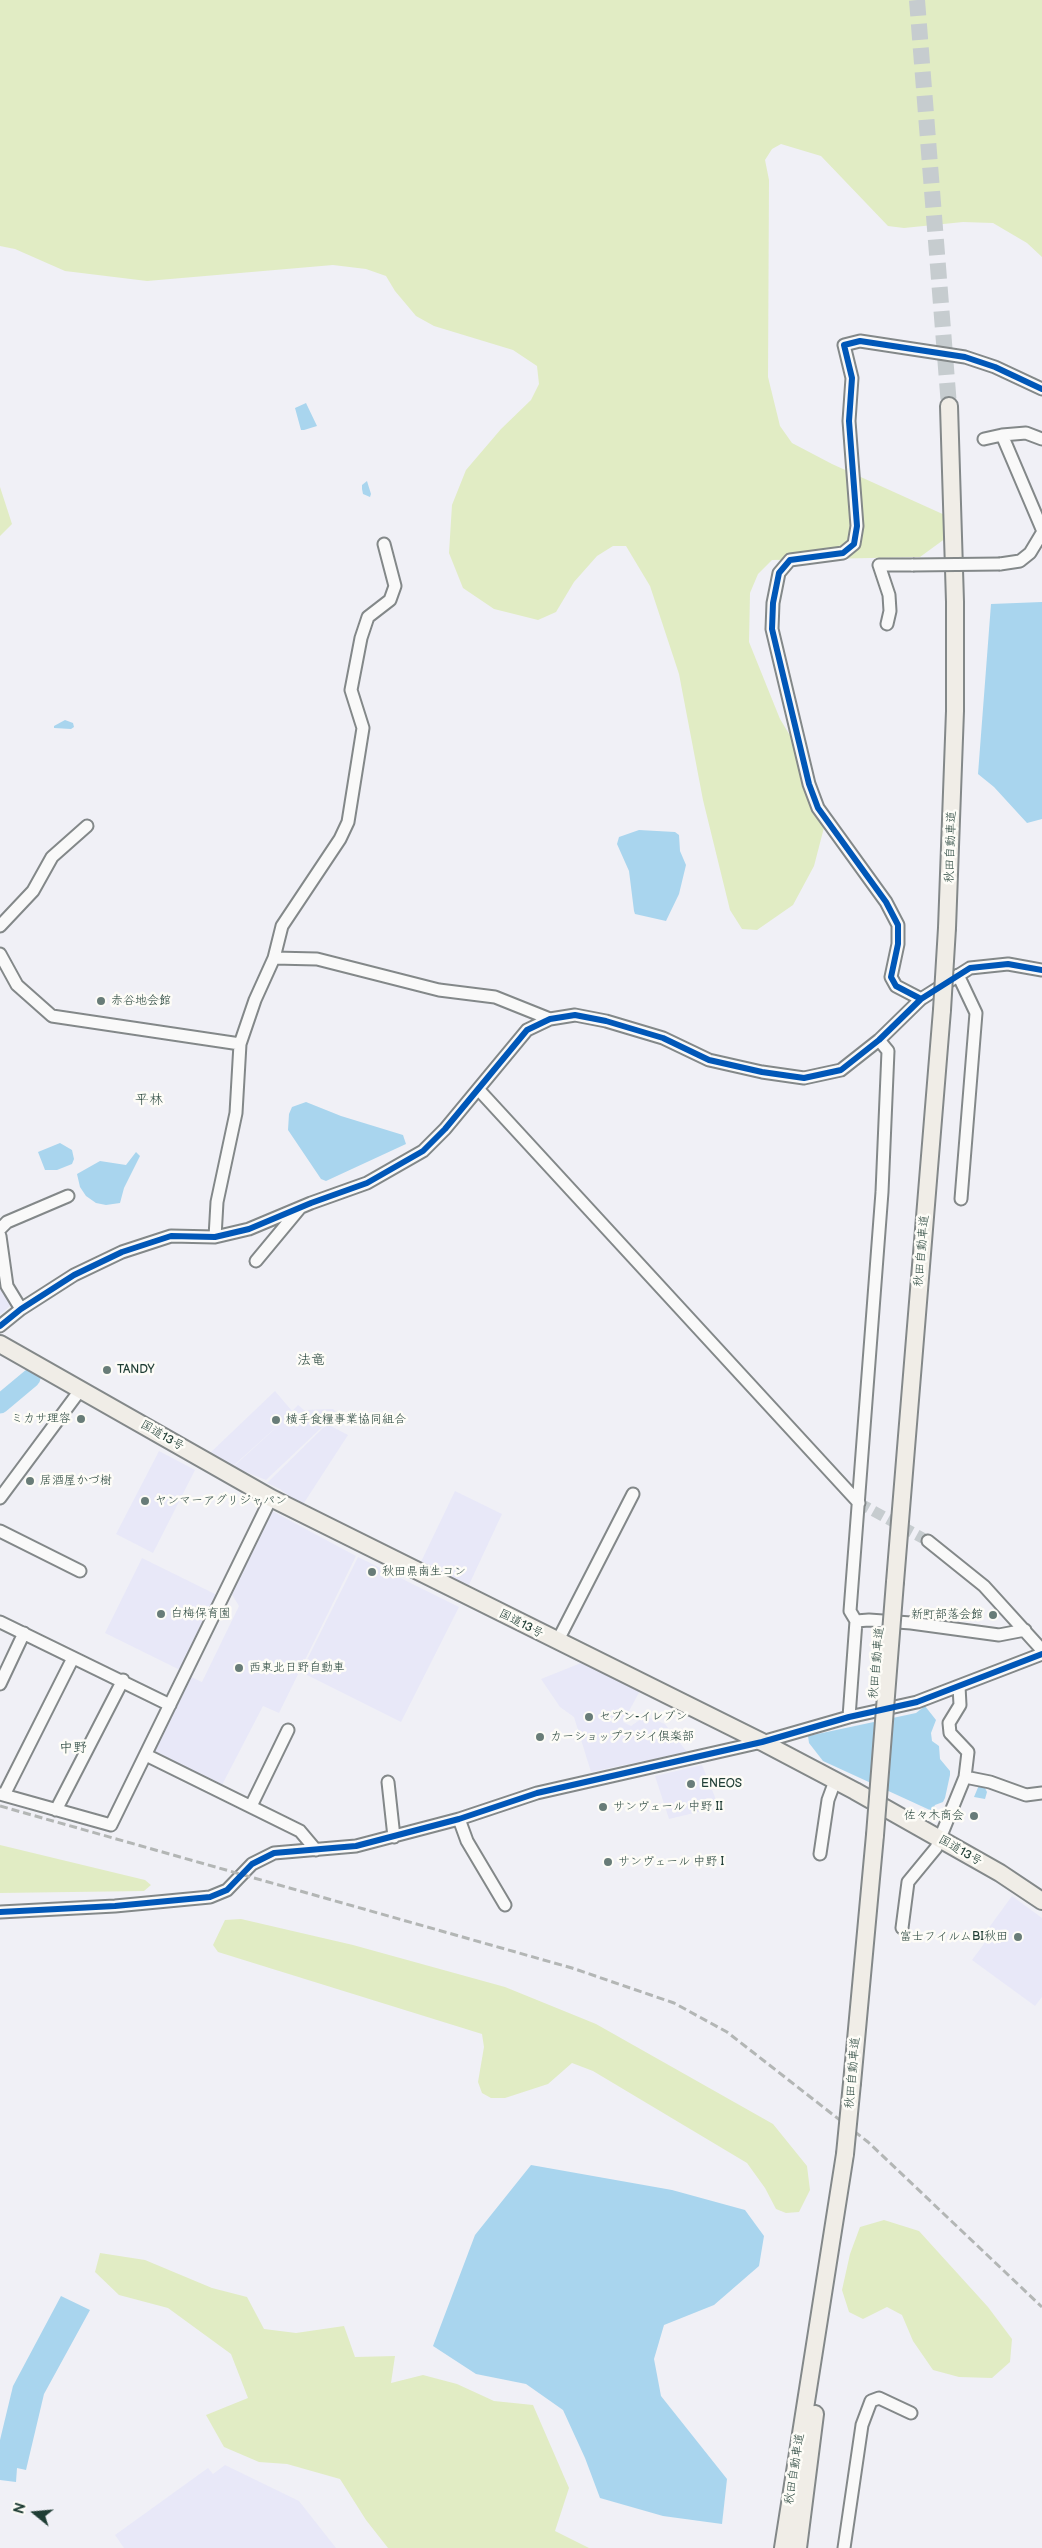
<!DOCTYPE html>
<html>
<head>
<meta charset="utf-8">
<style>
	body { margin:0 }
	#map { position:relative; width:1042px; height:2548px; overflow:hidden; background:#f0f0f6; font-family:"Balsamiq Sans",sans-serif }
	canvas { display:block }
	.north { position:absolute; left:10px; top:2488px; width:50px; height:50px; -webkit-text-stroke:4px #fdfcf7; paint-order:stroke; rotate:287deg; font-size:14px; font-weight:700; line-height:20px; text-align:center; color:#1f3d34 }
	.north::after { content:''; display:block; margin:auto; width:18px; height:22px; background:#1f3d34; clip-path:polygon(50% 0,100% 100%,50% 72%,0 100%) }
</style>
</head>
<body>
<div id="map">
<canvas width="1042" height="2548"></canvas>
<div class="north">N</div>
</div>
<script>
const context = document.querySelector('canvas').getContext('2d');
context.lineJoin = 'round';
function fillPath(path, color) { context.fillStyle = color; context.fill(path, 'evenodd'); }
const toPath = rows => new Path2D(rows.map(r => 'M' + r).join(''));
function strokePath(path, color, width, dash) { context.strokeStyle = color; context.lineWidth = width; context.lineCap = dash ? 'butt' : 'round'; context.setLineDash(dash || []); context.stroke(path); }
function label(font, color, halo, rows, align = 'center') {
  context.font = font + ' "Balsamiq Sans","Klee One",sans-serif'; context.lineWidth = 5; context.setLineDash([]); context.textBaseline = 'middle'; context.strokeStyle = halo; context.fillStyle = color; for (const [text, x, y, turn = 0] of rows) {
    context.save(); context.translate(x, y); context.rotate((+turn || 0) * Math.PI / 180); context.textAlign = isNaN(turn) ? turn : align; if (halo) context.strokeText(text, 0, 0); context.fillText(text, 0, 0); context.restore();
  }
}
fillPath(toPath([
	[0,1277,11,1305,0,1315],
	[275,1391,292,1411,298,1405,304,1410,333,1409,337,1413,266,1480,233,1467,293,1412,233,1466,210,1453],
	[327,1424,348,1435,302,1506,280,1489,267,1483],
	[159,1451,195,1470,153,1553,116,1534],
	[455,1491,502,1514,467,1589,419,1566],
	[272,1511,356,1556,279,1713,263,1706,222,1785,154,1752,189,1676,202,1682,239,1606,231,1593],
	[358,1557,459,1607,401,1722,301,1672],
	[142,1558,217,1595,180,1670,105,1633],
	[581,1663,641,1689,623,1722,631,1726,645,1716,665,1724,687,1752,591,1772,574,1717,560,1707,541,1679],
	[702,1765,719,1807,669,1819,655,1776],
	[1012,1896,1042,1918,1042,1997,1035,2006,972,1960,989,1937,985,1933],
	[225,2465,299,2501,336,2548,124,2548,115,2535,208,2468,213,2474]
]), '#e8e8f8');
fillPath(toPath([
	[0,0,1042,0,1042,257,1027,243,993,223,963,222,904,228,888,226,821,156,781,144,772,149,765,160,769,180,768,377,780,426,792,443,832,464,947,516,946,538,920,557,772,560,758,574,750,593,749,642,780,719,812,772,827,816,814,866,793,905,757,930,742,929,730,910,703,800,679,674,650,586,626,546,613,546,597,556,574,582,556,612,538,620,494,609,463,588,449,553,452,505,466,470,501,429,531,400,539,384,537,366,513,350,434,326,416,316,395,291,386,276,366,269,333,265,147,281,65,271,15,249,0,246],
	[0,487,12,524,0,536],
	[0,1845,145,1880,151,1885,144,1891,0,1893],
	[241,1919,353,1945,505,1987,596,2024,773,2124,807,2166,810,2190,799,2212,786,2213,776,2209,765,2188,747,2163,593,2071,572,2063,548,2084,505,2098,491,2098,482,2093,478,2082,484,2047,482,2034,218,1952,213,1945,225,1920],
	[884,2220,919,2231,988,2307,1012,2339,1010,2362,992,2378,959,2377,933,2370,913,2341,902,2315,887,2307,863,2319,849,2312,842,2290,850,2254,860,2227],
	[100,2253,145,2260,212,2288,247,2297,264,2329,296,2333,344,2326,355,2357,395,2356,391,2383,423,2375,457,2384,494,2401,533,2405,569,2488,555,2531,589,2548,388,2548,366,2520,340,2479,287,2464,259,2462,224,2447,206,2415,248,2398,231,2354,168,2308,119,2295,95,2272]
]), '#e1ecc4');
fillPath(toPath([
	[306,403,317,426,304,430,301,430,295,408],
	[367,481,371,494,370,497,363,494,362,489,362,485],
	[1042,602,1042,819,1027,823,994,787,978,774,991,604],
	[65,720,73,723,74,727,71,729,54,728,54,726],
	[639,830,675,832,679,835,680,851,686,865,679,894,666,921,635,914,634,911,629,871,617,844,619,837],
	[306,1102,341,1116,403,1135,406,1144,326,1181,321,1179,288,1130,289,1114,292,1107],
	[60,1143,72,1150,74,1159,72,1164,57,1170,45,1170,38,1152],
	[136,1152,140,1156,124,1188,120,1203,106,1205,96,1203,86,1196,80,1187,77,1174,100,1161,126,1165],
	[925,1706,936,1720,931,1733,932,1741,939,1746,940,1759,950,1771,950,1775,945,1798,943,1802,935,1805,932,1811,823,1761,809,1743,808,1736,916,1713],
	[983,1784,987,1792,985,1799,974,1797,979,1785],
	[531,2165,672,2190,745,2210,764,2236,759,2266,714,2305,664,2325,654,2359,661,2396,727,2479,722,2524,663,2516,600,2498,585,2458,563,2410,526,2384,476,2374,433,2346,475,2235],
	[61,2296,90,2310,44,2394,26,2470,17,2468,16,2482,0,2480,0,2440,13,2386]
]), '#a9d5ee');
strokePath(toPath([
	[0,1404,31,1378]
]), '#a9d5ee', 19);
strokePath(toPath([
	[859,1503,928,1541]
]), '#c6cccf', 11, [11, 5.5]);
strokePath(toPath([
	[917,0,949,406]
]), '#c6cccf', 16, [16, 8]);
const minor = toPath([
	[984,439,1002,435],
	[1042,439,1026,433,1002,435,1042,529],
	[1000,564,1020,561,1030,553,1042,533],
	[887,624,890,611,889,595,879,565,913,565],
	[0,926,33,891,52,857,87,826],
	[0,954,17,985,52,1016,240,1044],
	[274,958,317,959,439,990,495,997,550,1019],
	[958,975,976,1013,961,1199],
	[921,999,896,986,891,977,898,944,898,925,886,902,818,808,809,784,772,629,773,603,779,573,790,560,843,553,854,544,857,526,849,421,852,378,844,345,860,341,965,357,995,367,1042,389],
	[479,1090,859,1503],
	[0,1229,7,1222,68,1196],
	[0,1236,7,1286,21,1309],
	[215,1237,217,1202,236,1113,240,1044,255,1000,274,958,282,926,340,839,348,822,363,728,351,690,361,638,368,617,390,600,395,586,384,544],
	[256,1261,300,1208],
	[0,1326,21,1309,74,1275,122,1252,171,1236,215,1237,249,1229,311,1203,367,1183,423,1151,445,1129,527,1030,550,1019,575,1015,606,1021,663,1038,709,1060,762,1072,804,1078,841,1070,879,1040,921,999,970,968,1008,964,1042,970],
	[0,1498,81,1389],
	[0,1531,80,1571],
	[928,1541,984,1586,1042,1650],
	[856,1621,869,1620,911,1623,999,1635,1025,1630],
	[0,1622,170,1705],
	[557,1642,633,1494],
	[0,1684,24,1633],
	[849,1717,856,1621,850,1611,882,1192,888,1051,879,1040],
	[146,1755,300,1831,316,1850],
	[965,1777,990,1782,1026,1795,1042,1793],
	[388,1782,394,1837],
	[0,1794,111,1825,271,1498],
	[4,1795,73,1658],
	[251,1806,288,1730],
	[56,1810,123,1680],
	[459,1819,467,1841,505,1905],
	[820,1854,828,1800,835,1781],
	[0,1912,115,1906,210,1897,227,1890,252,1864,274,1853,356,1846,459,1819,537,1793,762,1742,849,1717,917,1702,1042,1654],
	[902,1928,908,1882,936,1848,965,1777,968,1752,950,1733,949,1723,960,1705,959,1686],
	[844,2548,862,2425,871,2401,879,2398,911,2413]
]);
const highway = toPath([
	[947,928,955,711,955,602,949,406],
	[0,1344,271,1498,762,1742,855,1791,1000,1873,1042,1901],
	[895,1582,942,1010],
	[852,2083,875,1835],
	[783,2548,845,2154],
	[798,2548,815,2414]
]);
strokePath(minor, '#838889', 15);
strokePath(highway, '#838889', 20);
strokePath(minor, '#f9f9f9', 11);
strokePath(highway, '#f0ede7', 16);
strokePath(toPath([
	[0,1806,572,1968,674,2003,727,2032,868,2142,1042,2307]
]), '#b3b6b5', 3, [8, 4]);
const minorBridge = toPath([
	[913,565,1000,564]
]);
const highwayBridge = toPath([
	[942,1010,947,928],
	[875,1835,895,1582],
	[845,2154,852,2083]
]);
strokePath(minorBridge, '#838889', 15, []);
strokePath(highwayBridge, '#838889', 20, []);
strokePath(minorBridge, '#f9f9f9', 11);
strokePath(highwayBridge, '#f0ede7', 16);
strokePath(toPath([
	[921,999,896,986,891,977,898,944,898,925,886,902,818,808,809,784,772,629,773,603,779,573,790,560,843,553,854,544,857,526,849,421,852,378,844,345,860,341,965,357,995,367,1042,389],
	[0,1326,21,1309,74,1275,122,1252,171,1236,215,1237,249,1229,311,1203,367,1183,423,1151,445,1129,527,1030,550,1019,575,1015,606,1021,663,1038,709,1060,762,1072,804,1078,841,1070,879,1040,921,999,970,968,1008,964,1042,970],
	[0,1912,115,1906,210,1897,227,1890,252,1864,274,1853,356,1846,459,1819,537,1793,762,1742,849,1717,917,1702,1042,1654]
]), '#0057b8', 6);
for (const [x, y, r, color] of [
	[101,1001,5,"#687c78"],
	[107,1370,5,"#687c78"],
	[81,1419,5,"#687c78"],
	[276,1420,5,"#687c78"],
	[30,1481,5,"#687c78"],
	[145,1501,5,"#687c78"],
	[372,1572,5,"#687c78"],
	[161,1614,5,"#687c78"],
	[993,1615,5,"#687c78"],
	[239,1668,5,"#687c78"],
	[589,1717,5,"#687c78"],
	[540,1737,5,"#687c78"],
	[691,1784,5,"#687c78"],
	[603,1807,5,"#687c78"],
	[974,1816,5,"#687c78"],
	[608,1862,5,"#687c78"],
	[1018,1937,5,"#687c78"]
]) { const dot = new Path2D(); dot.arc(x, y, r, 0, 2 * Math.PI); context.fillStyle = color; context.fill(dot); strokePath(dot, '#fdfcf7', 2); }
label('12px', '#1f3d34', '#fdfcf7', [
	["秋田自動車道",951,847,-88],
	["秋田自動車道",922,1251,-85],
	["国道13号",162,1436,30],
	["国道13号",521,1624,27],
	["秋田自動車道",877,1663,-85],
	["国道13号",960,1851,30],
	["秋田自動車道",853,2073,-85],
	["秋田自動車道",795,2469,-81]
]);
label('12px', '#1f3d34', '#fdfcf7', [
	["赤谷地会館",111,1001],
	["TANDY",117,1370],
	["ミカサ理容",71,1419,"right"],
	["横手食糧事業協同組合",286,1420],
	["居酒屋かづ樹",40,1481],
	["ヤンマーアグリジャパン",155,1501],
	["秋田県南生コン",382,1572],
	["白梅保育園",171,1614],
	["新町部落会館",983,1615,"right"],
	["西東北日野自動車",249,1668],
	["セブン-イレブン",599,1717],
	["カーショップフジイ倶楽部",550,1737],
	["ENEOS",701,1784],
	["サンヴェール 中野 II",613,1807],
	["佐々木商会",964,1816,"right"],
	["サンヴェール 中野 I",618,1862],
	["富士フイルムBI秋田",1008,1937,"right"]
], 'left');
label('14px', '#1f3d34', '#fdfcf7', [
	["平林",149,1100],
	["法竜",311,1360],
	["中野",73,1748]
]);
</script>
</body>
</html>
